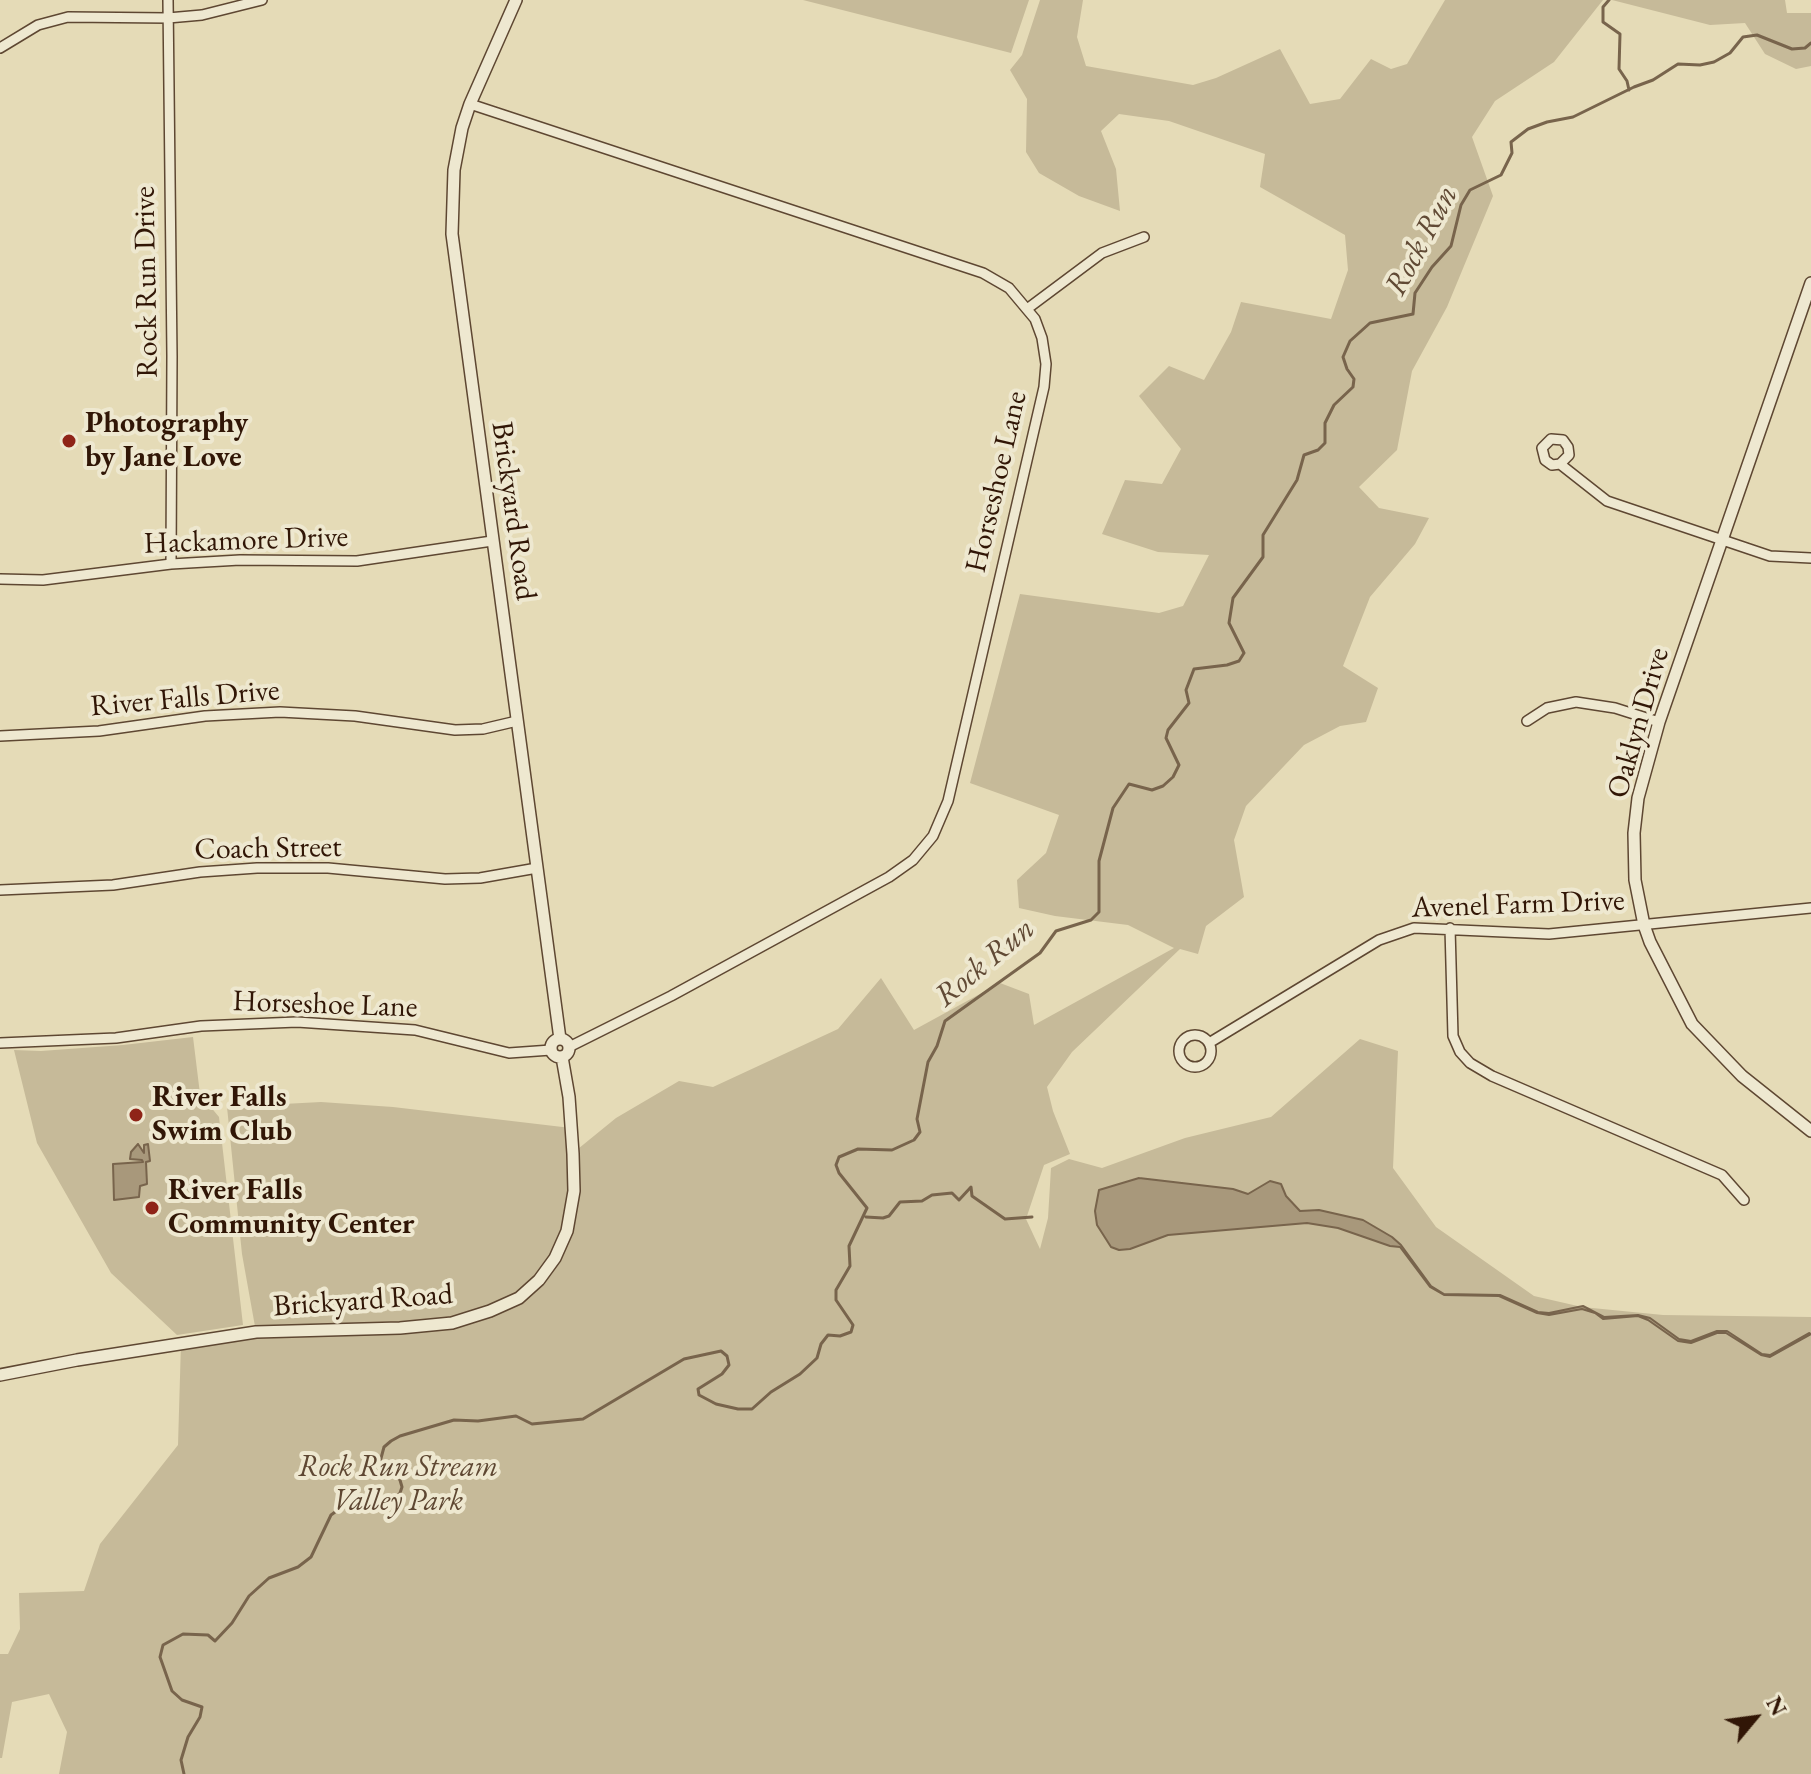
<!DOCTYPE html>
<html>
<head>
<meta charset="utf-8">
<style>
	body { margin:0 }
	#map { position:relative; width:1811px; height:1774px; overflow:hidden; background:#e5dbb7; font-family:"EB Garamond",serif }
	canvas { display:block }
	.north { position:absolute; left:1715px; top:1678px; width:80px; height:80px; -webkit-text-stroke:6px #eee8d0; paint-order:stroke; rotate:61deg; font-size:22px; font-weight:700; line-height:32px; text-align:center; color:#311606 }
	.north::after { content:''; display:block; margin:auto; width:28px; height:36px; background:#311606; clip-path:polygon(50% 0,100% 100%,50% 72%,0 100%) }
</style>
</head>
<body>
<div id="map">
<canvas width="1811" height="1774"></canvas>
<div class="north">N</div>
</div>
<script>
const context = document.querySelector('canvas').getContext('2d');
context.lineJoin = 'round';
function fillPath(path, color) { context.fillStyle = color; context.fill(path, 'evenodd'); }
const toPath = rows => new Path2D(rows.map(r => 'M' + r).join(''));
function strokePath(path, color, width, dash) { context.strokeStyle = color; context.lineWidth = width; context.lineCap = dash ? 'butt' : 'round'; context.setLineDash(dash || []); context.stroke(path); }
function label(font, color, halo, rows, align = 'center') {
  context.font = font + ' "EB Garamond",serif'; context.lineWidth = 8; context.setLineDash([]); context.textBaseline = 'middle'; context.strokeStyle = halo; context.fillStyle = color; for (const [text, x, y, turn = 0] of rows) {
    context.save(); context.translate(x, y); context.rotate((+turn || 0) * Math.PI / 180); context.textAlign = isNaN(turn) ? turn : align; if (halo) context.strokeText(text, 0, 0); context.fillText(text, 0, 0); context.restore();
  }
}
fillPath(toPath([
	[803,0,1029,0,1011,53],
	[1040,0,1083,0,1077,37,1086,66,1193,85,1216,78,1280,49,1310,104,1340,99,1371,59,1391,69,1407,64,1445,0,1603,0,1554,62,1495,101,1472,137,1493,196,1447,307,1412,371,1397,450,1359,487,1379,508,1429,518,1415,544,1370,597,1343,666,1378,688,1366,722,1340,726,1304,745,1246,806,1234,840,1244,897,1206,926,1198,954,1180,949,1072,1052,1047,1087,1053,1111,1070,1154,1044,1165,1026,1219,1040,1249,1048,1218,1051,1168,1069,1159,1102,1168,1185,1138,1271,1117,1360,1039,1398,1051,1393,1168,1436,1227,1534,1296,1582,1307,1663,1315,1811,1317,1811,1774,59,1774,67,1732,49,1694,12,1702,2,1758,0,1758,0,1654,8,1654,20,1629,19,1593,84,1591,100,1544,178,1445,181,1343,256,1332,242,1254,227,1107,321,1102,393,1107,571,1128,573,1153,616,1118,679,1081,713,1087,838,1029,881,978,914,1030,1000,983,1029,994,1034,1025,1174,948,1128,925,1055,916,1019,908,1017,880,1046,853,1059,815,970,783,1020,594,1159,613,1183,606,1209,555,1158,552,1102,534,1125,480,1162,484,1181,449,1139,396,1169,366,1204,380,1231,332,1241,302,1331,319,1348,270,1345,235,1260,187,1265,154,1169,121,1119,114,1101,131,1116,169,1120,211,1079,196,1039,173,1026,152,1027,99,1010,70,1022,55],
	[1612,0,1785,0,1787,13,1811,13,1811,66,1796,69,1765,54,1745,23,1710,25],
	[193,1037,200,1094,219,1117,243,1325,177,1335,111,1273,37,1143,14,1050,41,1051,123,1045]
]), '#c6ba99');
const water = toPath([
	[138,1144,144,1153,144,1145,148,1144,150,1161,146,1162,147,1184,140,1186,139,1197,114,1200,113,1164,143,1162,142,1160,130,1159,131,1152,138,1144],
	[1139,1178,1233,1189,1248,1194,1270,1181,1281,1184,1286,1196,1300,1211,1319,1210,1363,1220,1392,1237,1401,1245,1431,1286,1444,1294,1500,1295,1538,1312,1549,1313,1583,1306,1604,1317,1638,1315,1650,1318,1679,1339,1691,1341,1717,1331,1727,1331,1762,1354,1770,1355,1809,1333,1811,1334,1770,1357,1761,1355,1726,1333,1717,1333,1691,1343,1678,1341,1648,1320,1638,1316,1603,1319,1595,1313,1582,1309,1549,1315,1537,1313,1499,1296,1444,1295,1430,1287,1400,1247,1390,1246,1338,1228,1307,1223,1168,1235,1130,1249,1119,1250,1111,1247,1097,1225,1095,1211,1099,1190,1139,1178]
]);
fillPath(water, '#a8987b');
strokePath(water, '#78644c', 2);
strokePath(toPath([
	[1609,0,1603,7,1603,22,1620,34,1619,69,1627,81,1629,90],
	[866,1217,883,1218,889,1216,900,1202,922,1201,932,1195,952,1193,959,1200,971,1187,972,1196,1005,1219,1032,1217],
	[184,1774,181,1760,188,1737,200,1717,202,1707,182,1700,172,1691,160,1657,163,1645,183,1634,208,1635,215,1641,232,1623,249,1596,269,1578,298,1567,311,1557,331,1515,346,1504,362,1501,391,1502,400,1493,402,1487,400,1480,380,1462,384,1447,391,1441,400,1436,454,1420,478,1421,516,1416,532,1424,583,1419,684,1359,721,1351,727,1356,729,1365,722,1374,698,1389,699,1395,716,1404,738,1409,752,1409,771,1392,800,1374,817,1358,821,1344,828,1335,840,1336,851,1332,853,1325,836,1300,836,1290,850,1266,849,1246,867,1208,839,1173,836,1165,839,1157,858,1149,892,1150,914,1140,920,1132,917,1119,928,1062,937,1046,945,1021,1040,953,1056,931,1091,920,1099,912,1099,861,1113,808,1129,784,1152,790,1163,786,1173,777,1179,765,1166,738,1168,730,1189,703,1186,690,1194,669,1227,665,1239,661,1244,653,1229,623,1233,598,1263,557,1263,535,1297,480,1304,455,1318,450,1325,443,1325,423,1334,405,1353,387,1354,379,1347,369,1343,357,1350,341,1370,323,1413,314,1415,293,1432,267,1451,246,1461,205,1470,190,1501,175,1512,153,1511,142,1528,129,1547,122,1573,117,1634,87,1653,80,1678,64,1700,65,1714,62,1730,53,1743,37,1757,35,1792,49,1805,48,1811,43]
]), '#78644c', 3);
const minor = toPath([
	[168,0,172,356,171,564],
	[0,48,38,25,68,17,168,18,202,15,262,0],
	[470,104,983,273,1009,288,1035,319,1042,338,1046,364,1044,387,948,801,933,836,913,860,889,877,671,996,569,1047],
	[1027,309,1102,253,1144,237],
	[1560,464,1569,455,1568,447,1563,440,1551,439,1542,448,1545,460,1552,465,1560,464,1607,501,1770,556,1811,558],
	[0,579,43,580,171,564,240,560,357,561,492,541],
	[1527,721,1547,708,1576,702,1615,708,1659,722],
	[0,736,99,731,205,716,280,712,355,716,455,730,483,729,517,721],
	[0,890,113,885,200,872,257,868,328,868,445,879,480,878,537,868],
	[1450,928,1453,1036,1460,1052,1470,1063,1492,1076,1722,1175,1744,1200],
	'1179 1051a16 16 0 1 1 32 0a16 16 0 1 1-32 0Z',
	[0,1043,116,1038,201,1026,297,1022,415,1030,509,1053,551,1050],
	[1209,1043,1379,940,1414,928,1549,934,1811,908]
]);
const tertiary = toPath([
	[516,0,470,104,462,128,454,170,452,234,560,1039],
	[1811,283,1659,722,1638,798,1634,833,1635,880,1644,925,1650,942,1692,1024,1742,1076,1811,1131],
	'551 1048a9 9 0 1 1 18 0a9 9 0 1 1-18 0Z',
	[0,1375,77,1360,256,1332,400,1328,452,1323,490,1311,519,1298,539,1280,555,1258,567,1231,574,1191,573,1154,569,1097,562,1057]
]);
strokePath(minor, '#5e4732', 12);
strokePath(tertiary, '#5e4732', 14);
strokePath(minor, '#eee8d0', 9);
strokePath(tertiary, '#eee8d0', 11);
for (const [x, y, r, color] of [
	[69,441,8,"#8f2418"],
	[136,1115,8,"#8f2418"],
	[152,1208,8,"#8f2418"]
]) { const dot = new Path2D(); dot.arc(x, y, r, 0, 2 * Math.PI); context.fillStyle = color; context.fill(dot); strokePath(dot, '#eee8d0', 3); }
label('30px', '#311606', '#eee8d0', [
	["Rock Run Drive",147,282,-91],
	["Horseshoe Lane",997,482,-77],
	["Brickyard Road",513,511,82],
	["Hackamore Drive",246,541,-2],
	["River Falls Drive",185,699,-5],
	["Oaklyn Drive",1639,723,-74],
	["Coach Street",268,849,-1],
	["Avenel Farm Drive",1518,905,-2],
	["Horseshoe Lane",325,1005,2],
	["Brickyard Road",363,1301,-4]
]);
label('bold 30px', '#311606', '#eee8d0', [
	["Photography",85,424],
	["by Jane Love",85,458],
	["River Falls",152,1098],
	["Swim Club",152,1132],
	["River Falls",168,1191],
	["Community Center",168,1225]
], 'left');
label('italic 30px', '#5e4732', '#eee8d0', [
	["Rock Run Stream",398,1468],
	["Valley Park",398,1502]
]);
label('italic 32px', '#614a35', '#eee8d0', [
	["Rock Run",1422,241,-62],
	["Rock Run",985,963,-40]
]);
</script>
</body>
</html>
